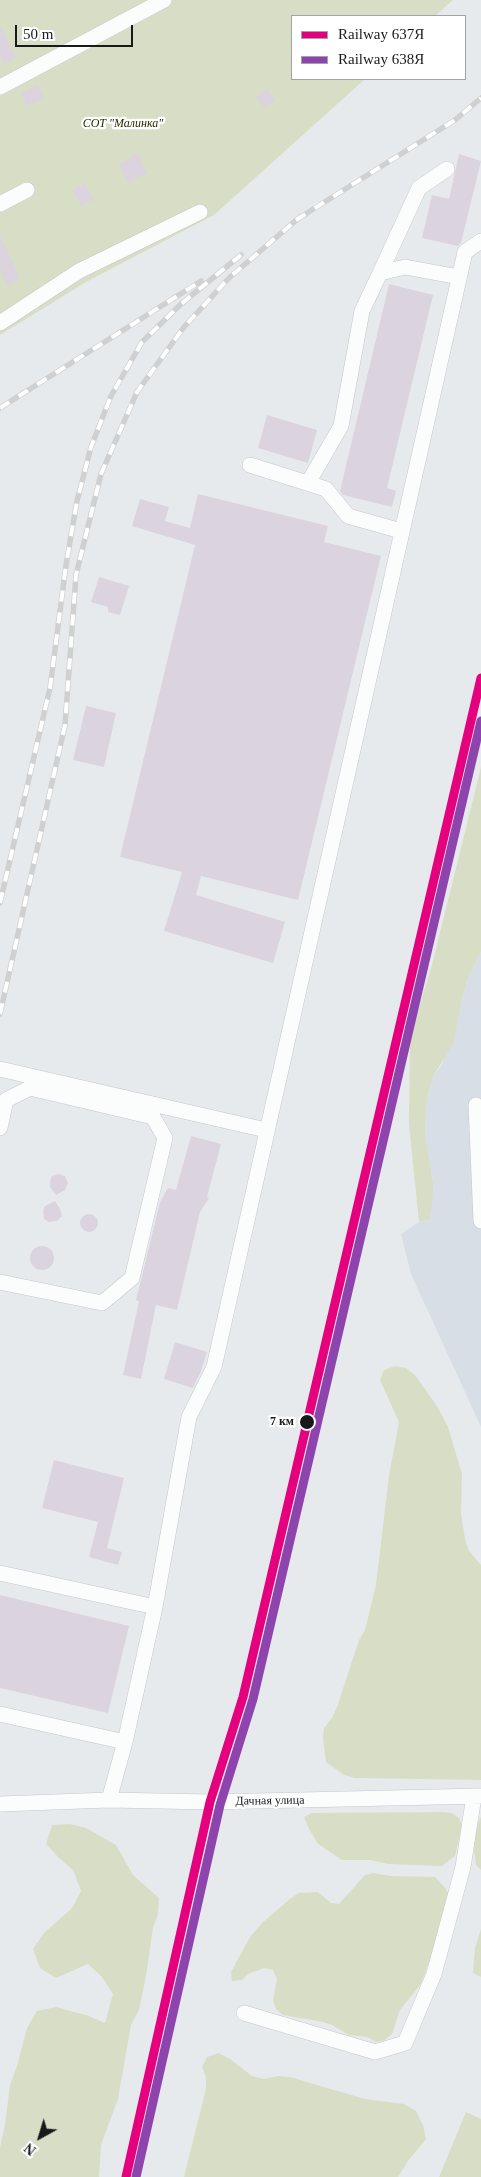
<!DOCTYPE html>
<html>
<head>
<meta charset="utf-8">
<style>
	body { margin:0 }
	#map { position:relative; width:481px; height:2177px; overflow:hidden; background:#e7eaed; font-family:Georgia,serif }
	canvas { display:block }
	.legend { position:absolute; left:291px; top:15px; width:175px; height:65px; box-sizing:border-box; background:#fff; border:1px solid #a2a3a4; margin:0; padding:6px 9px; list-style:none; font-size:15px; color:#17191b }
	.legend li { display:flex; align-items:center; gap:10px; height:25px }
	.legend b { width:25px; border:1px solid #a2a3a4 }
	.north { position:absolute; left:15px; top:2112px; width:50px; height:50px; -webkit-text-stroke:4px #fff; paint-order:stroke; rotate:219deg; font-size:14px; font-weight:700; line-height:20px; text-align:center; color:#17191b }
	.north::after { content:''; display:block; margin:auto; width:18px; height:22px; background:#17191b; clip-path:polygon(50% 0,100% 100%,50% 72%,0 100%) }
	.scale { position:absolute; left:15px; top:25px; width:118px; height:22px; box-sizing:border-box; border:2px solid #17191b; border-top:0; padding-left:6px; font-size:15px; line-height:18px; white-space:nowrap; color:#17191b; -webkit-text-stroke:4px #fff; paint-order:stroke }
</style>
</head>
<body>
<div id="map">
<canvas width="481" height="2177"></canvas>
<ul class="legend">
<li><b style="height:6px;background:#e5007d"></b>Railway 637Я</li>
<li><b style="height:6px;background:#8e44ad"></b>Railway 638Я</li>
</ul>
<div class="north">N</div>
<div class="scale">50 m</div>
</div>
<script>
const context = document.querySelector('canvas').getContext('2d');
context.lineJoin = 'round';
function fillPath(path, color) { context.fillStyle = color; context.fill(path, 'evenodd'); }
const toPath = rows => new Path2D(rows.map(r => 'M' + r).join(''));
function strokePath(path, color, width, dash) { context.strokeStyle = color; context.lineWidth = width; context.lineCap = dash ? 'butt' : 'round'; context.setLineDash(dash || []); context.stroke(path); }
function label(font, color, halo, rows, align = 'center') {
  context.font = font + ' Georgia,serif'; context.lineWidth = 4.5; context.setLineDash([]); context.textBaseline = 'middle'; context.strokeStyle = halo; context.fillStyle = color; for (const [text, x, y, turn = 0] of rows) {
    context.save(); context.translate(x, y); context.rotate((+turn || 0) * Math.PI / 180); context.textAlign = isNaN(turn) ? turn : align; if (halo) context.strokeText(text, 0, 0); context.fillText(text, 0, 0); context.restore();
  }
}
fillPath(toPath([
	[481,952,481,1427,411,1274,401,1234,419,1222,430,1219,433,1182,425,1133,427,1097,434,1075,442,1065,469,975]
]), '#d7dee6');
fillPath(toPath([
	[0,0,453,0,435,16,292,16,292,79,365,79,214,215,86,282,0,335],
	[481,767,481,952,469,975,462,998,453,1044,434,1075,427,1097,425,1133,433,1182,433,1194,430,1219,419,1222,409,1124,410,1036,432,965],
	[395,1366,406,1368,415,1375,437,1406,448,1427,462,1474,461,1513,465,1539,469,1551,481,1565,481,1780,355,1778,344,1775,326,1762,323,1738,324,1728,332,1718,337,1707,359,1640,365,1630,376,1585,389,1475,399,1422,380,1380,384,1370],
	[443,1812,452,1813,459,1818,462,1825,455,1856,442,1866,388,1864,370,1860,342,1860,318,1844,308,1827,304,1817,312,1813],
	[481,1817,481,1870,476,1865,474,1851,475,1828],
	[70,1824,86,1828,116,1845,133,1875,159,1898,158,1914,153,1928,146,1976,139,2010,131,2025,118,2099,101,2145,99,2177,0,2177,0,2147,5,2125,10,2085,17,2066,27,2028,37,2011,56,2007,89,2016,105,2023,113,1994,102,1977,88,1964,56,1978,40,1968,33,1949,44,1933,72,1908,81,1891,73,1870,59,1858,46,1844,52,1825],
	[373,1873,391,1876,435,1877,446,1889,450,1896,438,1937,421,1984,400,2010,392,2034,385,2040,376,2042,367,2037,349,2035,332,2025,323,2022,283,2015,276,2009,273,2000,277,1979,273,1970,264,1968,248,1974,242,1980,232,1981,231,1972,250,1937,262,1923,291,1898,299,1893,318,1892,331,1903,339,1904,365,1875],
	[481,1929,481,1977,473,1973,475,1948],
	[219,2053,230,2059,252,2076,264,2079,278,2076,290,2077,365,2099,404,2104,416,2111,423,2125,426,2139,408,2161,398,2177,184,2177,206,2089,206,2077,202,2067,207,2057],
	[466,2112,481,2119,481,2177,439,2177]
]), '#d8dec5');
fillPath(toPath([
	[0,26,16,57,4,64,0,56],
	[38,85,44,98,27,106,21,93],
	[267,89,275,100,264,108,256,97],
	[138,153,147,173,128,183,119,164],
	[459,154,481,161,461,243,458,246,422,238,432,195,449,199],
	[85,183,93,200,81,206,72,190],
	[0,235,20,279,7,285,0,269],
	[389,284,433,295,387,488,396,491,392,507,343,495,340,491],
	[267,415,317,430,308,463,258,448],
	[198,494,328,526,324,542,381,556,298,900,201,876,196,895,285,922,273,963,164,931,182,872,120,857,195,545,132,526,140,499,169,507,165,521,190,528],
	[99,577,129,586,120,615,108,612,108,607,91,602],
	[86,706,116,713,104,767,73,760],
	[191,1136,221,1144,207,1197,209,1198,200,1212,177,1310,156,1305,141,1379,123,1375,139,1301,136,1300,160,1202,168,1188,176,1190],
	[58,1174,65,1176,68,1183,65,1190,56,1195,50,1187,50,1181,52,1176],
	[55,1201,60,1209,62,1216,57,1221,49,1222,44,1219,43,1211,45,1206],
	'80 1223a9 9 0 1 1 18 0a9 9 0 1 1-18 0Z',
	'30 1258a12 12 0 1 1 24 0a12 12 0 1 1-24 0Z',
	[175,1342,207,1352,201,1371,193,1388,164,1379],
	[54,1460,124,1478,107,1548,122,1552,118,1565,89,1557,98,1522,42,1508],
	[0,1595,129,1626,108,1713,0,1688]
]), '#dbd4de');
const minor = toPath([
	[0,87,164,0],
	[0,204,27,190],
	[380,273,419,188,447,169],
	[0,323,79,271,200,212],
	[250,465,326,489,348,516,401,531],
	[308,483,341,426,362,311,380,273,405,267,459,277],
	[0,1069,266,1130],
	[476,1105,481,1221],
	[0,1128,6,1100,30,1088,153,1117,165,1138,132,1278,102,1303,0,1282],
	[0,1573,155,1607,125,1742,109,1800],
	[155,1607,189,1417,214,1367,465,252,481,241],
	[0,1714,125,1742],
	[0,1804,109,1800,210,1802,481,1796],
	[244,2013,375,2052,405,2043,434,1974,463,1867,474,1796]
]);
strokePath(minor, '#c5c7ca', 16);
strokePath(minor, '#fbfcfc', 15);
const rail = toPath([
	[296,220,455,120,481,98],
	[0,408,201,281],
	[442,891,481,731],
	[0,903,50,688,66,565,77,501,91,447,111,396,142,342,181,304,241,255],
	[0,1014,65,725,76,575,101,474,137,392,184,327,230,277,300,217]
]);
strokePath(rail, '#cfd0d1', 5.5);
strokePath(rail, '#fff', 4, [11]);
strokePath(toPath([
	[126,2177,210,1802,243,1697,481,678]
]), '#e5007d', 9);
strokePath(toPath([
	[136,2177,220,1805,253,1699,481,721]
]), '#8e44ad', 9);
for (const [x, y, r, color] of [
	[307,1422,8,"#17191b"]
]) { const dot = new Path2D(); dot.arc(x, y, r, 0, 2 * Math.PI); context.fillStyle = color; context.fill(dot); strokePath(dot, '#fff', 2); }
label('italic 12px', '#272c00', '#fff', [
	["СОТ \"Малинка\"",123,124]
]);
label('bold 12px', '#17191b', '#fff', [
	["7 км",294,1422]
], 'right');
label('12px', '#17191b', '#fff', [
	["Дачная улица",270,1801,-1]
]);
</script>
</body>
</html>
